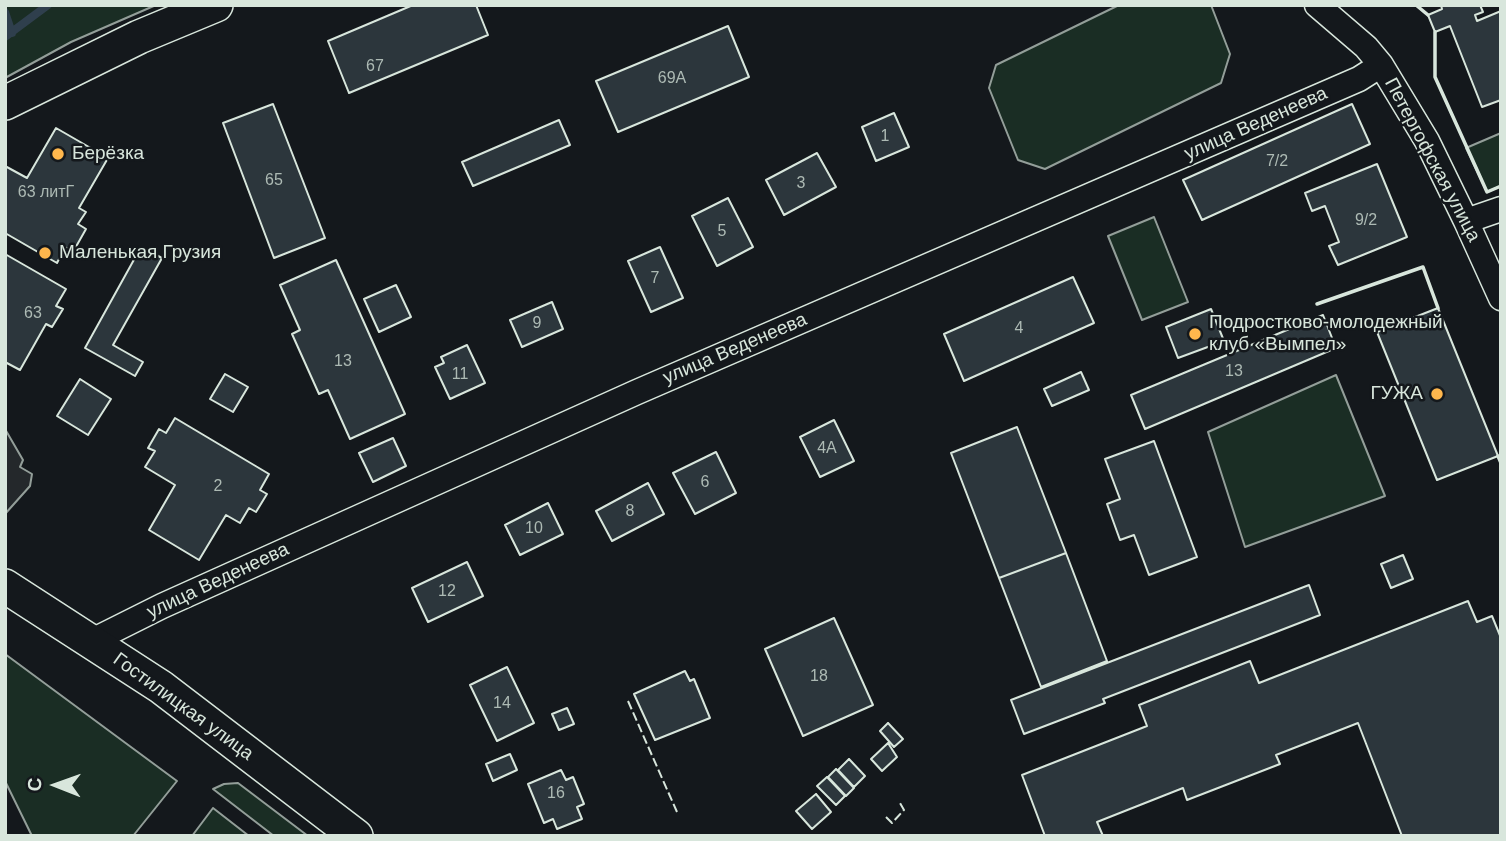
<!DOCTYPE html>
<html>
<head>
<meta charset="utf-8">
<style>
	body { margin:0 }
	#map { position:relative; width:1506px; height:841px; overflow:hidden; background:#14181c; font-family:Helvetica,sans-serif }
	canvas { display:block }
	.frame { position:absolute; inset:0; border:7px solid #d8e6dc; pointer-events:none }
	.north { position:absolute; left:21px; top:750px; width:70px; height:70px; -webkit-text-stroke:5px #14181c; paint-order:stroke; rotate:271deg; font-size:19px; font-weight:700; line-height:28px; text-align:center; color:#d8e6dc }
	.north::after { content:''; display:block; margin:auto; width:24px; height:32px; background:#d8e6dc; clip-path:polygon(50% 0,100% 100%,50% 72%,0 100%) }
</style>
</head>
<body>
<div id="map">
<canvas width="1506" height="841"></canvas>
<div class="frame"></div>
<div class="north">С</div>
</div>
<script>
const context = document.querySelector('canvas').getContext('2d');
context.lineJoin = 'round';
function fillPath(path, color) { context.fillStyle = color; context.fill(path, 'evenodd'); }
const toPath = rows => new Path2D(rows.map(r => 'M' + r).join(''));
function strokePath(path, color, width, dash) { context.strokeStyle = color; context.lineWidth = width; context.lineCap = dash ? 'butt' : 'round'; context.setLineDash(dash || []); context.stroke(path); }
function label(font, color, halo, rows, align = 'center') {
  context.font = font + ' Helvetica,sans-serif'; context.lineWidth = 5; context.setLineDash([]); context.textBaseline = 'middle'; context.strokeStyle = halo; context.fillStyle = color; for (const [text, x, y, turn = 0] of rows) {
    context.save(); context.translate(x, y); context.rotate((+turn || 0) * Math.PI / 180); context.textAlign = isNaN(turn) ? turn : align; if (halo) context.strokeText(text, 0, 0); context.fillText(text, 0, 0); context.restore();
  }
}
const green = toPath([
	[5,5,156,5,71,42,5,78,5,5],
	[1119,5,1211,5,1230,54,1221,83,1045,169,1018,160,989,88,996,65,1119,5],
	[1501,133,1501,186,1487,192,1466,148,1501,133],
	[1154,217,1188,302,1142,320,1108,236,1154,217],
	[1336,375,1385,496,1245,547,1208,432,1336,375],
	[5,654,177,781,133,836,32,836,5,781,5,654],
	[238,783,308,836,274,836,213,789,224,784,238,783],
	[213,808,249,836,192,836,213,808]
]);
fillPath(green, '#1a2d24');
strokePath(green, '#939e99', 2);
const parking = toPath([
	[5,429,23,460,20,467,32,474,30,486,5,514,5,429]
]);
fillPath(parking, '#24282b');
strokePath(parking, '#939e99', 2);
strokePath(toPath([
	[5,12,12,33],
	[5,37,48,5]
]), '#2f3f4d', 8);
const building = toPath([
	[413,5,476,5,488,35,349,93,328,41,413,5],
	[1441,5,1480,5,1483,12,1475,15,1477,21,1501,11,1501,100,1482,107,1450,26,1435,32,1428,15,1442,9,1441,5],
	[728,26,749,77,618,132,596,81,728,26],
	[273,104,325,238,274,258,223,123,273,104],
	[1352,104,1370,144,1202,220,1183,180,1352,104],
	[894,113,909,147,876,161,862,127,894,113],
	[559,120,570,145,473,186,462,162,559,120],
	[56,128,108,158,79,208,86,212,78,224,86,229,73,252,65,247,57,263,5,233,5,166,27,178,56,128],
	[817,153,836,187,784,215,766,180,817,153],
	[1377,164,1407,237,1338,265,1329,246,1339,242,1325,206,1312,211,1305,193,1377,164],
	[728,198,753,247,717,266,692,216,728,198],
	[141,247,162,258,113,345,143,362,135,376,85,348,141,247],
	[660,247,683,298,651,312,628,261,660,247],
	[5,254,66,289,56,306,63,309,52,327,46,324,20,370,5,362,5,254],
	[336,260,405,414,350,439,328,390,319,394,292,334,300,330,280,285,336,260],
	[1073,277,1094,323,964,381,944,334,1073,277],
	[396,285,411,317,379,332,364,299,396,285],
	[552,302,563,329,522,347,510,320,552,302],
	[1438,308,1498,456,1437,480,1377,332,1438,308],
	[1211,309,1224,341,1178,358,1166,327,1211,309],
	[1323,315,1336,348,1145,429,1131,395,1323,315],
	[467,345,485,383,450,399,435,367,444,363,441,357,467,345],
	[1081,372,1089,390,1052,406,1044,389,1081,372],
	[225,374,248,387,233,412,210,399,225,374],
	[80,379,111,399,88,435,57,416,80,379],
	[175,418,269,474,260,490,267,494,256,512,249,508,240,523,226,515,199,560,149,530,175,485,145,467,155,451,148,448,159,429,166,433,175,418],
	[834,420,854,461,820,477,800,437,834,420],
	[1017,427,1066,553,999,578,951,453,1017,427],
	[393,438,406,466,373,482,359,453,393,438],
	[1154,441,1197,557,1149,575,1134,535,1120,540,1107,504,1120,499,1105,459,1154,441],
	[716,452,736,493,695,514,673,473,716,452],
	[648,483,664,514,612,541,596,511,648,483],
	[548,503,563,534,520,555,505,525,548,503],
	[1066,553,1107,661,1041,687,999,578,1066,553],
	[1403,555,1413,579,1391,588,1381,564,1403,555],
	[467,562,483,596,428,622,412,588,467,562],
	[1309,585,1320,615,1103,699,1105,703,1024,734,1011,700,1309,585],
	[1468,601,1477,622,1492,616,1501,638,1501,836,1402,836,1358,723,1276,755,1280,764,1187,800,1183,788,1097,822,1103,836,1045,836,1022,775,1147,726,1139,705,1250,661,1259,683,1468,601],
	[834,618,873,705,803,736,765,649,834,618],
	[507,667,534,723,497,741,470,685,507,667],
	[685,671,690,681,694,679,710,718,655,740,634,694,685,671],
	[567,708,574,724,559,730,552,714,567,708],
	[888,723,903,739,894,747,880,731,888,723],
	[888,743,897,757,882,771,871,759,888,743],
	[510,754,517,770,493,781,486,764,510,754],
	[849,759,865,776,854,787,838,770,849,759],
	[836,769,854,788,846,796,828,777,836,769],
	[561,770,566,780,573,777,584,804,577,807,582,819,557,829,553,819,544,823,528,784,561,770],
	[827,777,845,796,836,805,817,786,827,777],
	[816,794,831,812,812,829,796,811,816,794]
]);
fillPath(building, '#2c363c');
strokePath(building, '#d8e6dc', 2);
const minor = toPath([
	[1317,5,1366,47,1381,65,1427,141,1466,221,1501,298],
	[1466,221,1501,209],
	[92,641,162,606,637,392,1359,79,1381,65]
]);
const secondary = toPath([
	[5,103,139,37,216,5],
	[5,586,161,687,356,836]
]);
strokePath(minor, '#d8e6dc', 27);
strokePath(secondary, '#d8e6dc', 36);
strokePath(minor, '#14181c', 24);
strokePath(secondary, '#14181c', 33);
strokePath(toPath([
	[628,701,677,812],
	[886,817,892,823,904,810,900,803]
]), '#d8e6dc', 2, [9, 3.5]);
strokePath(toPath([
	[1416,5,1428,15],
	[1435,32,1435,77,1487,192,1501,186],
	[1317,304,1423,267,1438,308],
	[1498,456,1501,463]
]), '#d8e6dc', 3.5);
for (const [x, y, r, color] of [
	[58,154,7,"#ffb74d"],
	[45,253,7,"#ffb74d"],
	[1195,334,7,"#ffb74d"],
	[1437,394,7,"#ffb74d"]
]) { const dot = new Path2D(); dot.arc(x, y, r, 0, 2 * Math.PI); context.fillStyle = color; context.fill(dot); strokePath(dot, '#14181c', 2.5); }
label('16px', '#adbab4', null, [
	["67",375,67],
	["69А",672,79],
	["1",885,137],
	["7/2",1277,162],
	["65",274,181],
	["3",801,184],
	["63 литГ",46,193],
	["9/2",1366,221],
	["5",722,232],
	["7",655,279],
	["63",33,314],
	["9",537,324],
	["4",1019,329],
	["13",343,362],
	["13",1234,372],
	["11",460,375],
	["4А",827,449],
	["6",705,483],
	["2",218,487],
	["8",630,512],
	["10",534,529],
	["12",447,592],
	["18",819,677],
	["14",502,704],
	["16",556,794]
]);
label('19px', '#d8e6dc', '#14181c', [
	["улица Веденеева",1256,124,-24],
	["Петергофская улица",1432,160,62],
	["улица Веденеева",735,349,-23],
	["улица Веденеева",218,581,-25],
	["Гостилицкая улица",183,707,36]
]);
label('19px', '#d8e6dc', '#14181c', [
	["Берёзка",72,154],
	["Маленькая Грузия",59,253],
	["Подростково-молодежный",1209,323],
	["клуб «Вымпел»",1209,345],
	["ГУЖА",1423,394,"right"]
], 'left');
</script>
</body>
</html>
